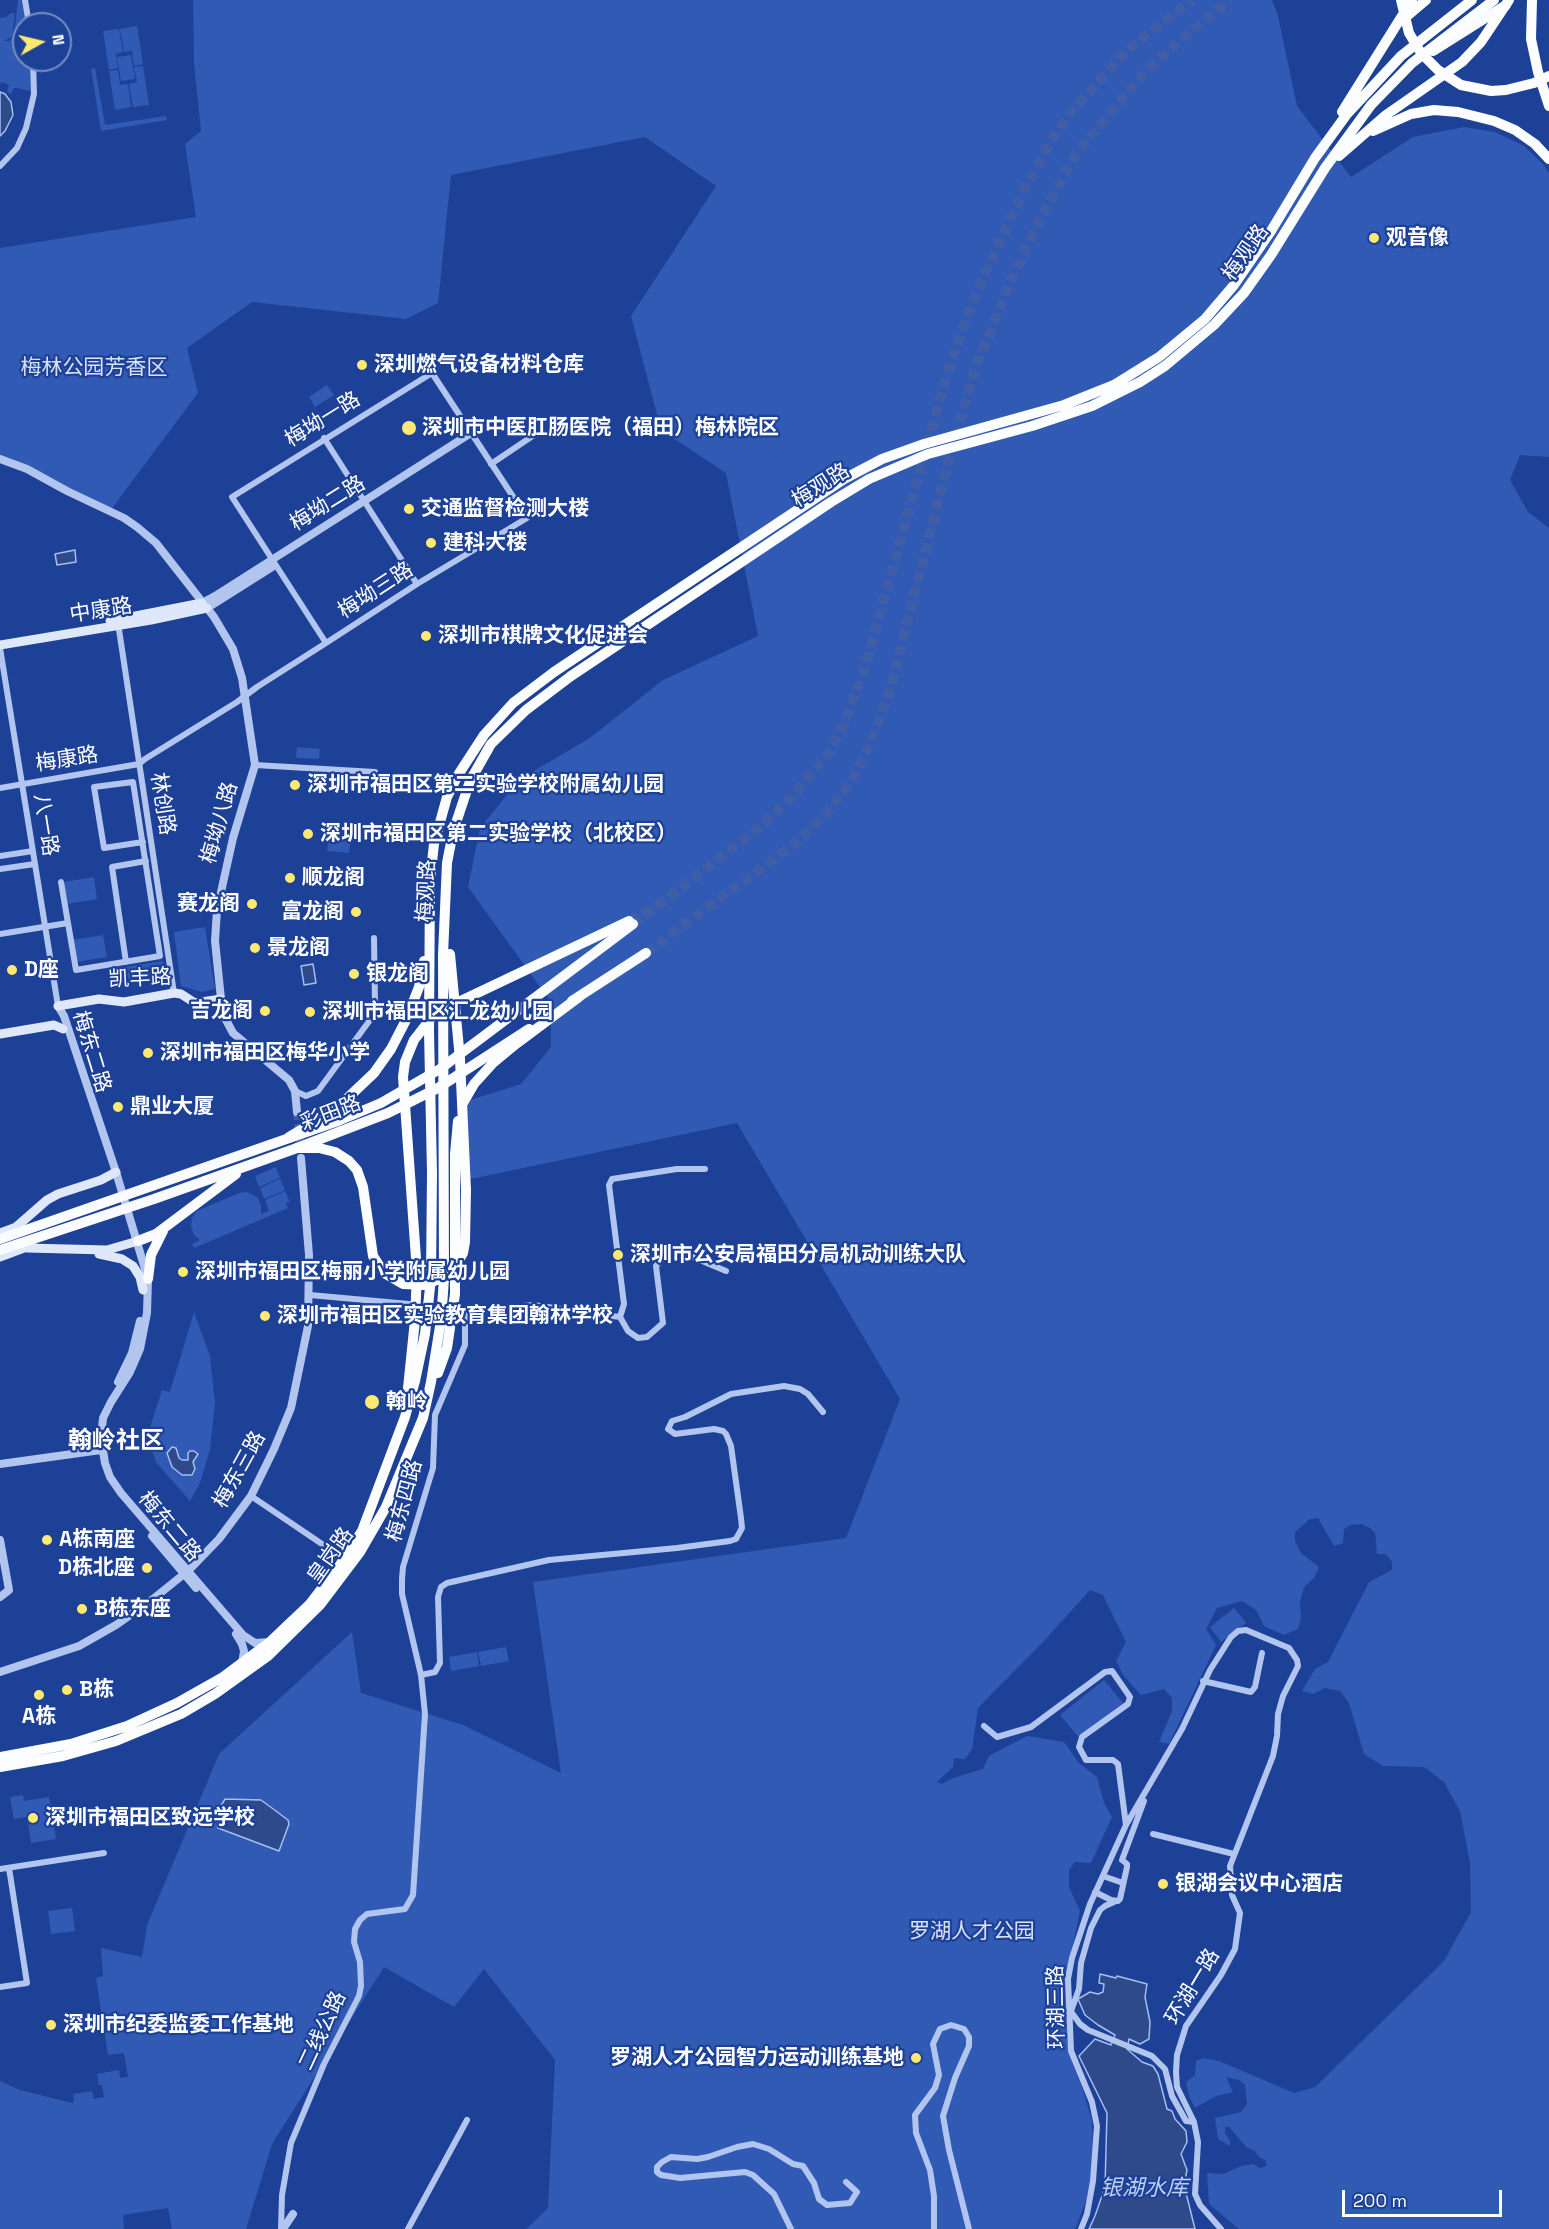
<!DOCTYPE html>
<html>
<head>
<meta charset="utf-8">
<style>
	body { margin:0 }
	#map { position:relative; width:1549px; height:2229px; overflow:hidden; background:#1d4197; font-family:"Space Grotesk",sans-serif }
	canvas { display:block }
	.north { position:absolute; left:12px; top:12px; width:60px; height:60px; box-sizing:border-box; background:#1d4197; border:2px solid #778dc1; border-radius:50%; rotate:82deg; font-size:16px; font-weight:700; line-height:24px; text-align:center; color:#fff }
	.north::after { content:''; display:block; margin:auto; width:21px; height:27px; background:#ffe970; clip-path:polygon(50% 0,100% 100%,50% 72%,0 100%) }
	.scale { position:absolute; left:1342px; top:2190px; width:160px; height:27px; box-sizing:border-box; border:3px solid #fff; border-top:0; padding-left:8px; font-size:18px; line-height:21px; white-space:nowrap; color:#fff; -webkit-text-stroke:4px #1d4197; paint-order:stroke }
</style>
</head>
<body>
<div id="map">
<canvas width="1549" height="2229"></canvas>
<div class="north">N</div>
<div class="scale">200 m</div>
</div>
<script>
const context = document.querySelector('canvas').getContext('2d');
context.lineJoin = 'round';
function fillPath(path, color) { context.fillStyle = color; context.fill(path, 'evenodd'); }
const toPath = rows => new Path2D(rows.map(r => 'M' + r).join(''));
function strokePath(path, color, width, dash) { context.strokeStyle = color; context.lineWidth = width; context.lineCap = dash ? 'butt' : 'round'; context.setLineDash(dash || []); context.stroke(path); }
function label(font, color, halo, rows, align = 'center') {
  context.font = font + ' "Space Grotesk","Noto Sans SC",sans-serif'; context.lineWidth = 4.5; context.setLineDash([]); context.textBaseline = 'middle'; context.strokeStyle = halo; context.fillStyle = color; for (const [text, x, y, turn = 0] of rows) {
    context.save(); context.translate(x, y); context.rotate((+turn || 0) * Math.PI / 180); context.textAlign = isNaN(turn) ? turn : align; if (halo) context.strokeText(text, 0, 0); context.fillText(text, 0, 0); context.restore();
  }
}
fillPath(toPath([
	[18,0,23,0,26,24,24,24,24,60,30,60,32,91,17,88,14,88,11,94,7,92,9,85,2,82,0,84,0,18,6,17,11,13,15,13,12,37,3,41,10,41,14,34],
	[193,0,1272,0,1278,16,1297,106,1351,177,1413,137,1464,127,1495,132,1524,146,1543,164,1549,173,1549,457,1520,455,1510,480,1528,512,1549,528,1549,2229,1239,2229,1209,2204,1207,2173,1224,2174,1241,2166,1253,2164,1260,2168,1267,2166,1265,2160,1259,2157,1255,2151,1246,2147,1229,2127,1225,2127,1225,2133,1230,2141,1230,2146,1218,2139,1215,2118,1241,2112,1247,2104,1245,2085,1239,2080,1226,2077,1233,2092,1216,2096,1195,2108,1189,2096,1186,2082,1195,2075,1196,2061,1203,2058,1219,2061,1294,2093,1315,2087,1444,1961,1471,1912,1470,1863,1460,1811,1444,1782,1424,1767,1383,1766,1364,1754,1349,1703,1340,1691,1325,1688,1313,1694,1302,1691,1315,1669,1328,1662,1369,1582,1392,1570,1392,1562,1386,1554,1377,1554,1375,1533,1370,1528,1362,1524,1350,1525,1344,1529,1343,1543,1334,1546,1318,1518,1310,1519,1295,1532,1295,1541,1301,1553,1319,1567,1314,1578,1304,1587,1300,1602,1301,1618,1298,1629,1284,1635,1264,1626,1256,1610,1242,1601,1217,1608,1206,1629,1216,1645,1169,1744,1159,1742,1172,1711,1172,1698,1164,1689,1141,1695,1124,1676,1116,1661,1126,1642,1103,1595,1090,1590,1043,1642,978,1708,972,1749,965,1759,954,1758,953,1767,937,1782,942,1784,953,1778,983,1769,989,1756,1027,1736,1064,1742,1079,1763,1097,1777,1104,1803,1112,1817,1091,1863,1075,1862,1069,1870,1069,1887,1080,1911,1070,1958,1067,2037,1069,2054,1083,2090,1092,2121,1093,2154,1089,2193,1075,2229,526,2229,548,2208,555,2060,484,1969,454,2007,384,1967,272,2144,246,2229,172,2229,168,2208,123,2215,124,2229,0,2229,0,2081,20,2090,72,2103,74,2103,73,2094,92,2091,94,2099,104,2097,102,2085,99,2085,97,2074,119,2070,120,2078,128,2077,124,2053,108,2055,96,1978,103,1976,101,1948,142,1957,147,1925,219,1754,352,1632,361,1693,463,1725,561,1773,533,1582,846,1538,900,1399,737,1123,466,1180,464,1102,521,1084,551,1047,551,1002,468,887,480,828,520,779,590,738,663,680,758,636,726,473,661,430,631,316,716,186,645,137,451,175,438,303,406,319,252,302,187,348,198,393,110,511,0,459,0,248,196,217,185,144,201,131,194,63],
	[137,26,143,64,134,66,132,51,124,52,120,29],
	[119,29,123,52,116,54,118,68,109,70,103,31],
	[131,55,135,79,121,81,117,57],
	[143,66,149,105,133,107,129,84,137,82,134,67],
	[95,68,105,125,166,116,167,120,101,131,91,69],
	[118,70,120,85,128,84,131,107,115,110,109,71],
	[327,385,334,395,315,407,309,397],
	[297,747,320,749,319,759,296,758],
	[329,838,351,840,349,853,327,851],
	[94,877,97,899,67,904,63,882],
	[205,927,215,989,202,992,181,986,174,932],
	[103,935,107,957,76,962,72,940],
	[163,961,165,974,115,982,113,969],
	[276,1167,280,1178,259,1187,255,1176],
	[280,1179,285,1190,264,1199,260,1188],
	[285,1191,290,1202,286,1203,288,1208,194,1248,192,1244,200,1240,194,1235,191,1227,192,1218,197,1211,239,1193,247,1192,258,1198,261,1206,261,1214,269,1211,265,1200],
	[194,1312,210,1356,215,1403,210,1449,200,1483,190,1501,156,1462,149,1442,149,1431,162,1390,170,1392],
	[1234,1608,1246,1623,1221,1642,1210,1627],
	[506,1647,509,1661,481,1666,478,1652],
	[477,1652,479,1666,451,1671,449,1657],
	[1104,1680,1124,1704,1080,1739,1060,1715],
	[23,1795,24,1801,49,1797,56,1839,31,1843,27,1817,14,1819,10,1797],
	[72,1908,75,1931,51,1934,48,1911]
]), '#315ab4');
const water = toPath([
	[0,92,5,94,11,102,13,115,5,131,0,136,0,92],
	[75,550,76,562,57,565,55,554,75,550],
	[313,964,316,983,304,985,301,966,313,964],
	[172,1447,176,1448,179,1458,182,1460,188,1460,188,1453,190,1451,194,1451,198,1454,193,1462,195,1469,192,1475,182,1475,172,1467,167,1453,172,1447],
	[225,1799,261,1800,288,1820,289,1824,279,1851,218,1828,216,1814,225,1799],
	[1100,1974,1116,1978,1117,1976,1147,1984,1145,1997,1150,2022,1149,2039,1140,2044,1129,2039,1127,2049,1142,2062,1153,2066,1158,2074,1167,2109,1172,2111,1175,2119,1186,2131,1187,2142,1181,2154,1187,2170,1184,2185,1195,2229,1089,2229,1095,2216,1105,2187,1107,2113,1079,2056,1095,2039,1111,2045,1115,2035,1098,2025,1085,2015,1078,1999,1090,1992,1098,1994,1103,1992,1104,1984,1099,1983,1100,1974]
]);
fillPath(water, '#2f4a8a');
strokePath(water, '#a5bef1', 1.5);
strokePath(toPath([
	[297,1112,301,1152]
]), '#3f5ea7', 8, [8, 4]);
strokePath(toPath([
	[633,924,758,829,790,799,829,753,844,725,865,667,946,378,966,319,993,256,1026,186,1051,141,1073,110,1126,51,1192,0],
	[646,953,797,842,827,813,852,781,871,741,889,694,943,482,975,369,1007,290,1036,227,1075,155,1130,89,1157,60,1230,0]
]), '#3f5ea7', 10, [10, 5]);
strokePath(toPath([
	[629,921,659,905]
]), '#3f5ea7', 10, [10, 5]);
strokePath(toPath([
	[25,0,29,24],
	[0,166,17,148,26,128,34,94,33,60],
	[324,438,417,584],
	[491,464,540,431,540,423],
	[118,623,174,993],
	[0,648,58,1006],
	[255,765,375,772],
	[0,788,139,764,145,759,237,702,257,687,326,643,417,584,527,518,432,373,232,497,326,643],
	[0,856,33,851],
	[0,869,35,864],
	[61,882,76,970,160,956,133,782,94,787,104,848,143,842],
	[0,934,68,923],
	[126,962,112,867,146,861],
	[295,1091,306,1096,318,1091,370,1020,375,1005,374,938],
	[705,1169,677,1169,612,1179,609,1185,624,1304,620,1317,628,1331,638,1338,647,1337,663,1323,656,1266,668,1252,676,1250,726,1271],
	[310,1295,409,1304],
	[465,1312,533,1305,620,1317],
	[251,1496,322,1544],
	[421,1675,435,1672,440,1663,438,1597,441,1587,447,1583,549,1560,677,1548,730,1541,736,1539,742,1528,741,1518,731,1446,726,1434,723,1431,714,1429,675,1434,668,1429,672,1421,685,1417,731,1394,784,1386,800,1389,808,1394,823,1412],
	[1203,1681,1251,1692,1255,1687,1262,1653],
	[984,1726,997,1737,1031,1727,1105,1672,1112,1671,1130,1697,1128,1704,1082,1737,1079,1747,1086,1760,1113,1760,1118,1764,1126,1825],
	[1153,1834,1234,1854],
	[0,1869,104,1853],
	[1103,1876,1123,1883],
	[1095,1892,1111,1900,1118,1901,1120,1899,1127,1867,1127,1864,1122,1860,1144,1801],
	[0,1987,27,1983,9,1868],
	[1071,2011,1079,1989,1081,1963,1091,1928,1100,1910,1105,1906,1116,1901],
	[1072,2013,1080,2024,1088,2030,1152,2056,1165,2069,1172,2096,1186,2121,1194,2122],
	[281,2229,282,2195,291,2143,324,2064,359,1996,361,1986,360,1962,354,1942,355,1929,360,1920,367,1914,405,1909,413,1895,425,1714,421,1675,402,1594,402,1579,403,1567,433,1468,435,1415,465,1345,465,1312,456,1309],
	[408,2229,467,2120],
	[791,2229,774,2194,753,2175,745,2172,680,2178,661,2175,657,2172,657,2167,662,2162,671,2157,697,2159,708,2157,737,2147,753,2144,769,2149,793,2164,803,2166,814,2183,819,2199,827,2205,850,2203,857,2192,846,2182],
	[934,2229,934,2196,930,2170,916,2133,915,2115,935,2088,939,2075,933,2044,940,2029,951,2025,964,2029,969,2037,969,2046,955,2078,943,2116,949,2150,969,2229],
	[1081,2229,1087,2214,1093,2181,1097,2126,1092,2102,1071,2051,1068,1979,1072,1958,1090,1904,1126,1825,1182,1729,1210,1670,1231,1637,1238,1631,1246,1630,1289,1648,1297,1660,1298,1666,1283,1696,1278,1714,1277,1736,1273,1756,1230,1866,1232,1895,1240,1913,1235,1949,1221,1975,1186,2026,1177,2055,1176,2072,1177,2087,1194,2122,1198,2142,1195,2194,1200,2205,1221,2229]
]), '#b1c5ef', 6);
strokePath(toPath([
	[0,459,27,469,67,491,124,518,137,527,156,543,214,617,233,649,242,678,255,765,233,838,217,910,215,941,221,999,225,1018,233,1033,289,1080,295,1091,297,1112],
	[202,603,215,596,471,433],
	[207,608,272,567],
	[58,1006,64,1016,116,1172,148,1279,147,1313,140,1349,130,1372,111,1402,103,1418,101,1438,105,1463,110,1477,121,1493,243,1635,255,1643,269,1642],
	[118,1382,132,1353,140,1321],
	[0,1464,101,1450],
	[152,1536,196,1588],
	[0,1540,9,1590,0,1597],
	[236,1634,242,1644,244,1651,242,1664],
	[0,1672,79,1646,116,1625,153,1599,189,1570,219,1539,251,1496,274,1449,291,1408,308,1326,309,1255,301,1158],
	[283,2229,293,2214]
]), '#b1c5ef', 8);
strokePath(toPath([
	[110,621,202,603],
	[0,645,151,620,207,608],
	[58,1006,99,999,124,1002,174,993,181,994,195,1003,221,999],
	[0,1034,54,1025,63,1029],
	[15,1228,47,1200,58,1194,101,1180,116,1172],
	[0,1233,19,1226],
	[27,1248,107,1250,138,1241],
	[99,1254,122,1259,133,1266,140,1277,143,1290],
	[0,1257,32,1245]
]), '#dfe7fb', 9);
strokePath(toPath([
	[1433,51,1506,5],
	[572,1001,646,953],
	[0,1239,338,1121,381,1103,440,1069,633,924],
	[138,1241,156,1234,236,1174],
	[0,1250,154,1199,297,1148,388,1113,438,1088,529,1029],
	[148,1279,151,1255,163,1231]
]), '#fafbff', 10);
strokePath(toPath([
	[1401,0,1409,33,1421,53,1438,70,1461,85,1491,91,1506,90,1534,83,1549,76],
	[1532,0,1531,39,1538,72,1549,106],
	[1406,17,1426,0],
	[1342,112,1412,0],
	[1373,131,1411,114,1434,110,1458,112,1494,121,1515,130,1535,144,1549,159],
	[1339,156,1386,115,1462,62,1481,42,1509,0],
	[450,1006,629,921],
	[463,1103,474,1084,493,1063,516,1044,579,997],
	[289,1137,336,1109,374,1073,391,1049,406,1020,419,987,424,961],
	[297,1148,319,1148,335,1152,349,1161,357,1170,363,1187,373,1256,384,1273,403,1284,424,1285,446,1276,454,1269,463,1253,465,1242,466,1190,460,1059,450,954],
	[438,1373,447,1348,455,1294,455,1154,458,1121],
	[408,1388,415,1320,417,1272,403,1077,405,1062,414,1040,432,1017],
	[0,1757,71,1744,127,1726,177,1703,223,1677,270,1642,309,1605,340,1565,362,1531,405,1417,415,1381,425,1334,431,1278,432,1173,429,1031,430,880,434,844,447,797,458,775,484,735,513,703,554,672,844,479,882,459,924,444,1064,405,1114,385,1159,357,1205,319,1234,285,1271,231,1315,158,1347,114,1401,56,1472,0],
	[0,1767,63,1756,116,1741,181,1714,215,1694,268,1656,320,1605,360,1552,386,1507,423,1418,431,1382,441,1320,444,1279,443,955,447,863,453,832,470,781,491,744,526,710,571,676,831,502,869,479,928,454,1032,426,1092,406,1140,382,1165,366,1214,325,1244,293,1271,255,1325,168,1371,105,1412,63,1494,0]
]), '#fcfdff', 10);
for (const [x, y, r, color] of [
	[1374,238,6,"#ffe970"],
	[362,365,6,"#ffe970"],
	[409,428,8,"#ffe970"],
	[409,509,6,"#ffe970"],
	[431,543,6,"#ffe970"],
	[426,636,6,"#ffe970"],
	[295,785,6,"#ffe970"],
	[308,834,6,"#ffe970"],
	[290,878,6,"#ffe970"],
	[252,904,6,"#ffe970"],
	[356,912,6,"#ffe970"],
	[255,948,6,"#ffe970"],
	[12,970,6,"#ffe970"],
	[354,974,6,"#ffe970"],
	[265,1011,6,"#ffe970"],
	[310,1012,6,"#ffe970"],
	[148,1053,6,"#ffe970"],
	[118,1107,6,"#ffe970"],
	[618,1255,6,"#ffe970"],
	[183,1272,6,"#ffe970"],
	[265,1316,6,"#ffe970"],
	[372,1402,8,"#ffe970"],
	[47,1540,6,"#ffe970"],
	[147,1568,6,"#ffe970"],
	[82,1609,6,"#ffe970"],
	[67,1690,6,"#ffe970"],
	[39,1695,6,"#ffe970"],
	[33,1818,6,"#ffe970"],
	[1163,1884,6,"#ffe970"],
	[51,2025,6,"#ffe970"],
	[916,2058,6,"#ffe970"]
]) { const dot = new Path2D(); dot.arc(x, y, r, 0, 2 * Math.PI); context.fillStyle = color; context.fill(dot); strokePath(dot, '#1d4197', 2); }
label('bold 21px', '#fff', '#1d4197', [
	["观音像",1386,238],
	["深圳燃气设备材料仓库",374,365],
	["深圳市中医肛肠医院（福田）梅林院区",422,428],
	["交通监督检测大楼",421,509],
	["建科大楼",443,543],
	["深圳市棋牌文化促进会",438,636],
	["深圳市福田区第二实验学校附属幼儿园",307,785],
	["深圳市福田区第二实验学校（北校区）",320,834],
	["顺龙阁",302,878],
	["赛龙阁",240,904,"right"],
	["富龙阁",344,912,"right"],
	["景龙阁",267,948],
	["D座",24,970],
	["银龙阁",366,974],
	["吉龙阁",253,1011,"right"],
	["深圳市福田区汇龙幼儿园",322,1012],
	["深圳市福田区梅华小学",160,1053],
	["鼎业大厦",130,1107],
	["深圳市公安局福田分局机动训练大队",630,1255],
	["深圳市福田区梅丽小学附属幼儿园",195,1272],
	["深圳市福田区实验教育集团翰林学校",277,1316],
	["翰岭",386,1402],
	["A栋南座",59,1540],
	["D栋北座",135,1568,"right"],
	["B栋东座",94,1609],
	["B栋",79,1690],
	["A栋",39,1717,"center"],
	["深圳市福田区致远学校",45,1818],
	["银湖会议中心酒店",1175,1884],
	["深圳市纪委监委工作基地",63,2025],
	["罗湖人才公园智力运动训练基地",904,2058,"right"]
], 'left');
label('21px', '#fff', '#1d4197', [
	["梅观路",1246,253,-55],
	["梅坳一路",323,420,-32],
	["梅观路",821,486,-32],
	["梅坳二路",328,504,-32],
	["梅坳三路",376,591,-33],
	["中康路",101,611,-9],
	["梅康路",67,760,-9],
	["林创路",162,804,81],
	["梅坳八路",220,823,-74],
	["八一路",45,825,81],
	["梅观路",427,891,-87],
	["凯丰路",140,979,-3],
	["梅东二路",91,1052,73],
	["彩田路",331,1114,-21],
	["梅东三路",240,1470,-61],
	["梅东四路",405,1501,-75],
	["梅东二路",169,1527,50],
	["皇岗路",331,1556,-55],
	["环湖一路",1193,1987,-59],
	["环湖三路",1057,2007,-91],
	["二线公路",323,2031,-65]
]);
label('21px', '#d8e3fb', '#1d4197', [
	["梅林公园芳香区",94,368],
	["罗湖人才公园",972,1932]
]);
label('italic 22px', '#bed0f6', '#1d4197', [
	["银湖水库",1144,2189]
]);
label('bold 24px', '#fff', '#1d4197', [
	["翰岭社区",116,1441]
]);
</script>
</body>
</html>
